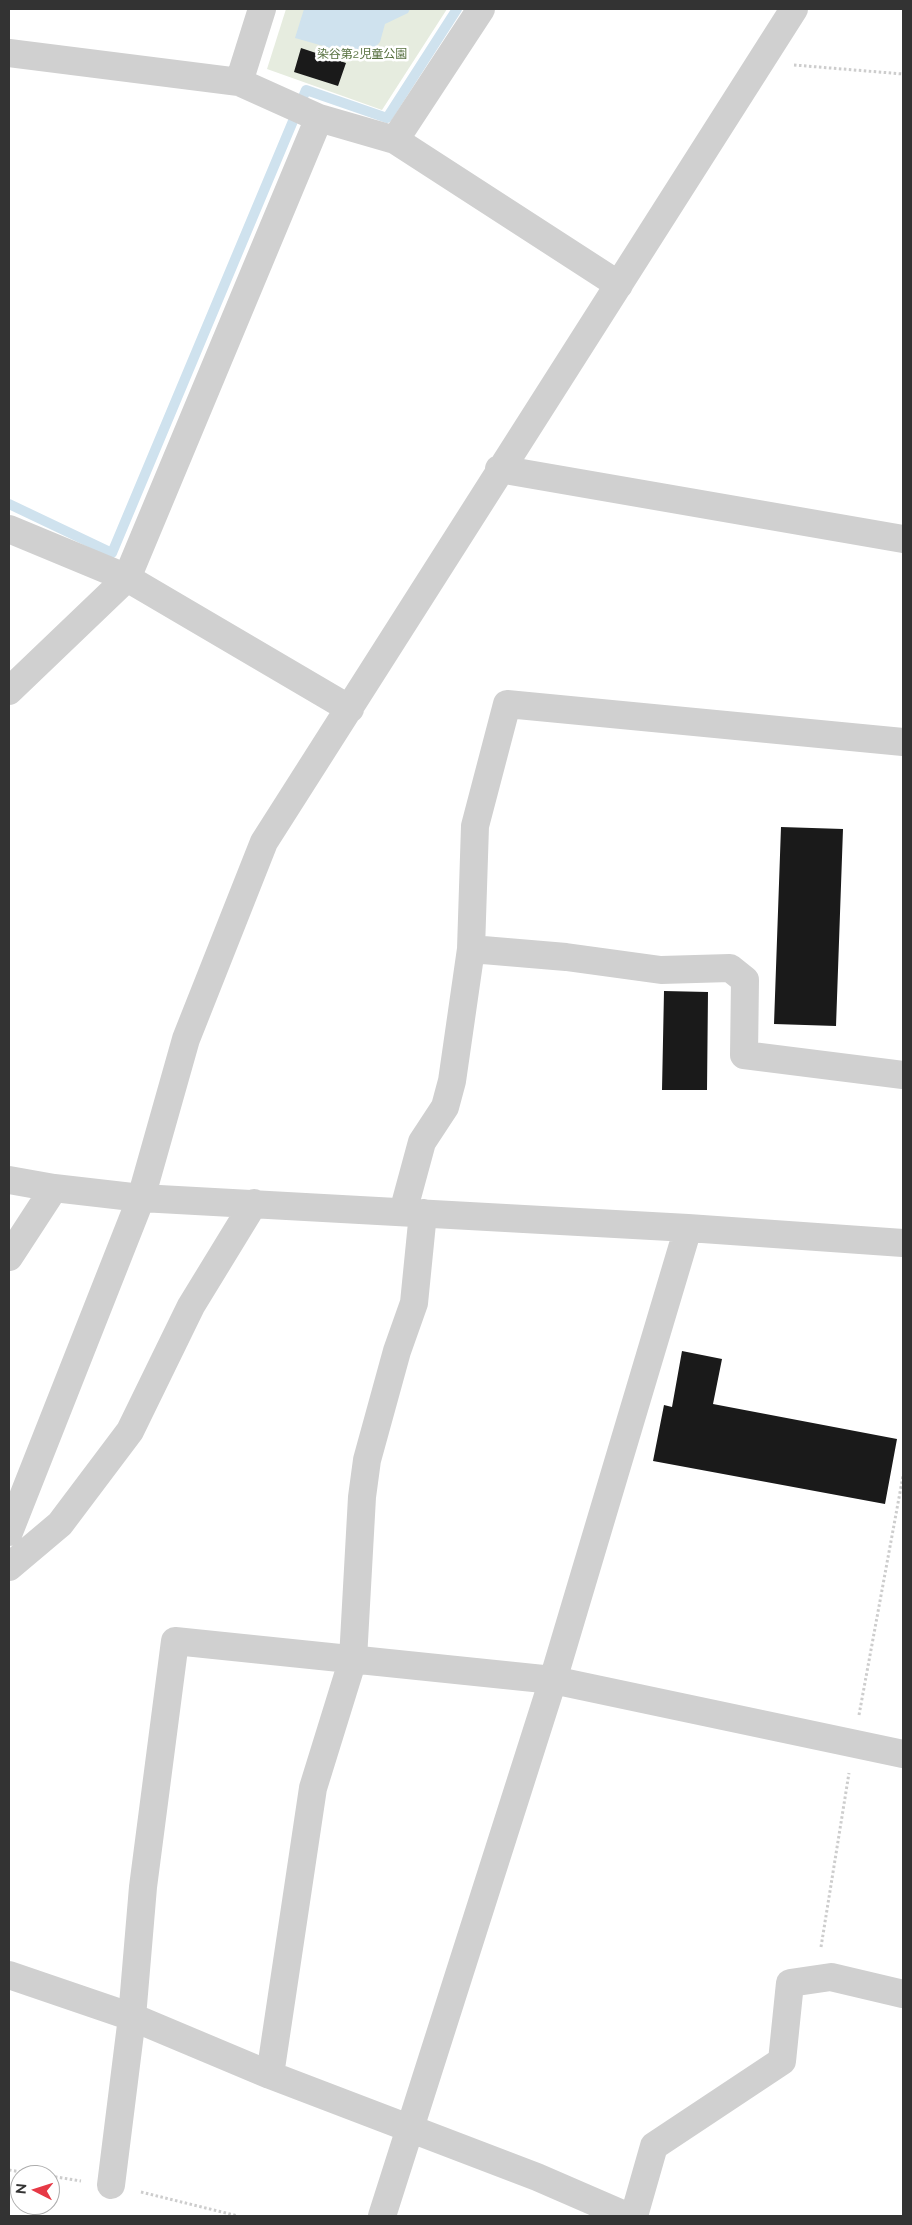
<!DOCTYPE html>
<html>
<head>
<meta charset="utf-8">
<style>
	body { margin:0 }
	#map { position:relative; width:912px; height:2225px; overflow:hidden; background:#fff; font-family:Raleway,sans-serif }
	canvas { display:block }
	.frame { position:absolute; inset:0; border:10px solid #333; pointer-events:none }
	.north { position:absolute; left:10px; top:2165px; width:50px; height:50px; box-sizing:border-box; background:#fff; border:1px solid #adadad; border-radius:50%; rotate:275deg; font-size:14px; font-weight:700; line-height:20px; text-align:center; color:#333 }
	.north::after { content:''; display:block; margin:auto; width:18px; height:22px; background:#e63946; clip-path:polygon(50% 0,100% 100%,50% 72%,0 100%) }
</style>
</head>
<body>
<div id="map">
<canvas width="912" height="2225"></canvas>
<div class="frame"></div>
<div class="north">N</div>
</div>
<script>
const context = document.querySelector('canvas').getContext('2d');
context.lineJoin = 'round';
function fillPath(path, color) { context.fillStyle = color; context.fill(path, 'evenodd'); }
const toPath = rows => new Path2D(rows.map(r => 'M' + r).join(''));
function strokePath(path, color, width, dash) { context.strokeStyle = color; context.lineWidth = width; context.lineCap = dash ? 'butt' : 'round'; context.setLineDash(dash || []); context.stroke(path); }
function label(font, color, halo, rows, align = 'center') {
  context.font = font + ' Raleway,"Noto Sans JP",sans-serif'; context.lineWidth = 5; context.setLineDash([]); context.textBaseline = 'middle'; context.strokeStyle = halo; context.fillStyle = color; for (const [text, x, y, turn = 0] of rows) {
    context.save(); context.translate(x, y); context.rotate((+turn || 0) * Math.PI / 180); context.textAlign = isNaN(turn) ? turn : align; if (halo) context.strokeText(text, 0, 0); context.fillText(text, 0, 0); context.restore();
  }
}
fillPath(toPath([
	[286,9,447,9,382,110,267,69]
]), '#e6ecdf');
fillPath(toPath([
	[304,9,410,9,408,13,385,24,380,42,367,56,348,53,295,38]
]), '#cfe2ee');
strokePath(toPath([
	[9,504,112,553,306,90,387,118,457,9]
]), '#cfe2ee', 10);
fillPath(toPath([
	[301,48,346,63,338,86,294,72],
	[781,827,843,829,836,1026,774,1024],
	[664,991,708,992,707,1090,662,1090],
	[682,1351,722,1359,713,1404,897,1439,885,1504,653,1461,664,1405,672,1407]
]), '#1a1a1a');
strokePath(toPath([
	[794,65,903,74],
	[859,1715,903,1476],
	[821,1947,849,1773],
	[9,2170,41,2175],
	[50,2176,81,2181],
	[141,2192,238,2216]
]), '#cdcdcd', 3, [2.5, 2.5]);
strokePath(toPath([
	[9,53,239,82,319,118,395,140,619,285],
	[239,82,262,9],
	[395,140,481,9],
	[499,469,903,539],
	[9,529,127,578,350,709],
	[9,691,127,578,319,118],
	[471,949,566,957,661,970,730,968,745,980,744,1055,903,1075],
	[9,1180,54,1188,141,1198,688,1228,903,1243],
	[403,1212,422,1142,445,1107,452,1081,471,949,475,826,507,704,903,742],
	[9,1257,54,1188],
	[9,1532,141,1198,186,1039,264,842,794,9],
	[9,1567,60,1524,130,1431,191,1306,254,1203],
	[9,1975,132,2017,270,2075,537,2177,627,2216],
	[270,2075,313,1788,353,1659,362,1497,367,1460,397,1351,414,1303,423,1213],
	[111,2185,132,2017,143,1887,175,1641,553,1680,903,1754],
	[382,2216,553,1680,688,1228],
	[634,2216,654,2146,782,2061,790,1983,831,1977,903,1994]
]), '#d0d0d0', 28);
label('12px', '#56703f', '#fff', [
	["染谷第2児童公園",362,54]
]);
</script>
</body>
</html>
